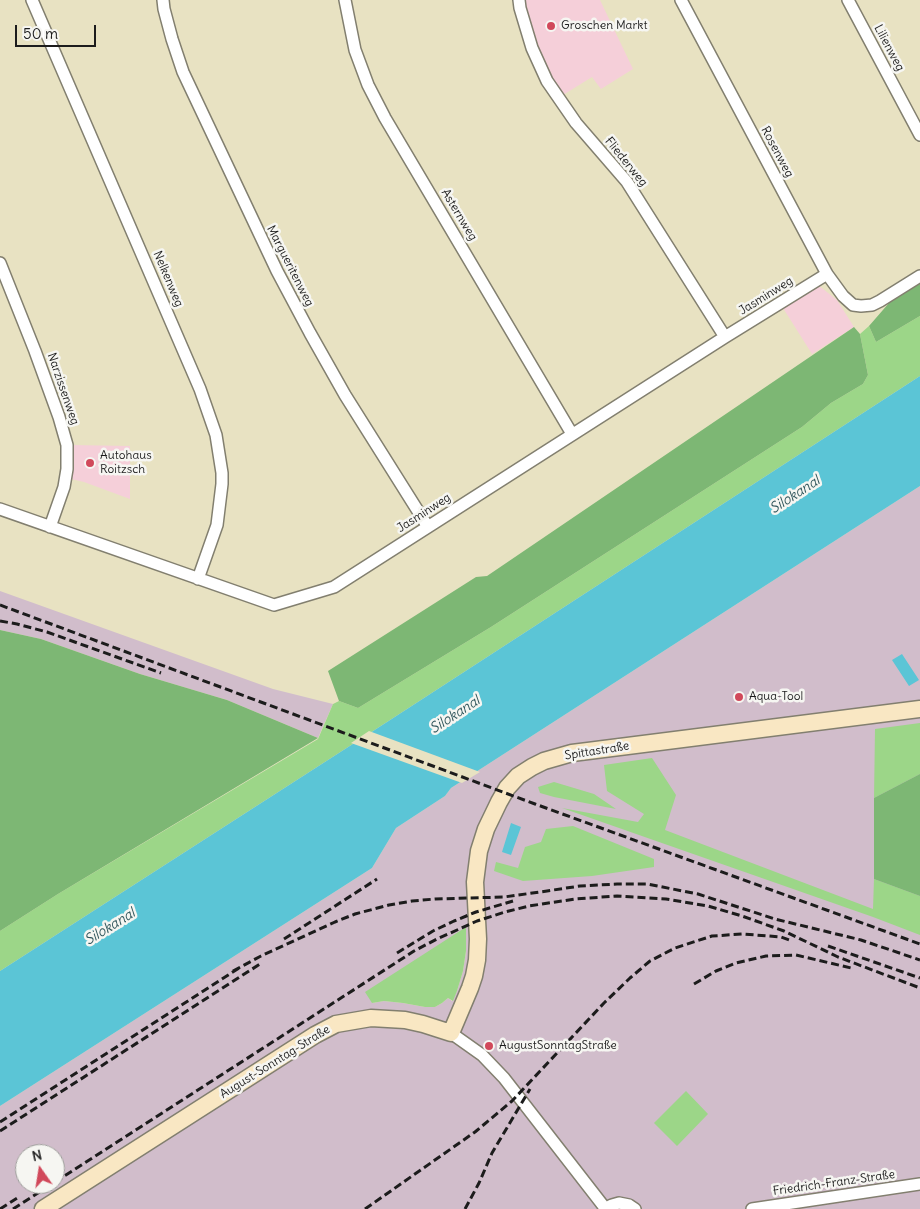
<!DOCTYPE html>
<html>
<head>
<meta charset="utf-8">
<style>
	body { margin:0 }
	#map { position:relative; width:920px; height:1209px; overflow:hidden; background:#e8e2c2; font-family:Delius,sans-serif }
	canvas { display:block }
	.north { position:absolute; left:15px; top:1144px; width:50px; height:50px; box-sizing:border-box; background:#f6f6f2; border:1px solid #9f9f9c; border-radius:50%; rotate:347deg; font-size:14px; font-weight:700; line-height:20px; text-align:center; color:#1c1c1c }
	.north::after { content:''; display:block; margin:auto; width:18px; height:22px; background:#d1495b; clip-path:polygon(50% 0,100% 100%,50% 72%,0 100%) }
	.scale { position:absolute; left:15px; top:25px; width:81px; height:22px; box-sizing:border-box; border:2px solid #1c1c1c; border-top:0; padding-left:6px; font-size:15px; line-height:18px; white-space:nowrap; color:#1c1c1c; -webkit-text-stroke:4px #f6f6f2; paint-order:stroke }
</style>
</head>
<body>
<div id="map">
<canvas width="920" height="1209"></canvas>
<div class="north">N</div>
<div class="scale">50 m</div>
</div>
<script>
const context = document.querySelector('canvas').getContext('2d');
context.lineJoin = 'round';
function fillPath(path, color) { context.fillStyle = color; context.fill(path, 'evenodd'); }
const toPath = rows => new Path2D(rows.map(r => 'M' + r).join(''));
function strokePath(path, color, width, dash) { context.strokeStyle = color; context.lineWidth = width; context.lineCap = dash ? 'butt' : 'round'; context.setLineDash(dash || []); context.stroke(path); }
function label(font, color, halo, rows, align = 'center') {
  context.font = font + ' Delius,sans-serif'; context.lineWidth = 5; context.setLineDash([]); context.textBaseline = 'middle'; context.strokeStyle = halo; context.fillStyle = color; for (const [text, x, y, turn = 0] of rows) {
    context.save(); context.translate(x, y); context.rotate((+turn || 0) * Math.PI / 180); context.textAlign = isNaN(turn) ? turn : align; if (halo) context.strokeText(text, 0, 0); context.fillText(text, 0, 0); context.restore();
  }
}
fillPath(toPath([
	[519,0,600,0,633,69,601,89,592,77,563,95,547,81],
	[818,285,837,300,854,327,812,354,783,308],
	[70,445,130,446,130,499,84,482,71,479]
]), '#f5cfd9');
fillPath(toPath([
	[920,486,920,1209,0,1209,0,1106,372,868,396,828,445,796,451,788],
	[466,928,466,951,463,971,457,991,452,1001,448,998,442,1003,435,1007,425,1007,403,1003,384,1001,372,1003],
	[25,1154,55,1154,55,1184,25,1184],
	[0,591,273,689,333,704,318,738,227,700,140,674,41,639,0,630]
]), '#d1bdcb');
fillPath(toPath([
	[920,316,920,376,387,722,0,971,0,931,58,894,318,739,333,704,339,701,358,708,491,627,802,427,831,403,863,384,868,375,860,334,869,326,876,342],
	[920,723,920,774,874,798,875,729],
	[652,758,676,795,665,830,873,909,874,879,920,896,920,935,873,917,562,808,638,822,644,814,607,791,604,765],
	[554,782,594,794,616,809,554,797,540,793,538,787],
	[573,826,654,859,654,867,592,876,523,881,494,871,496,862,518,868,525,847,541,842,546,829],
	[466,927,466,951,463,971,457,991,453,1001,448,998,442,1003,435,1007,425,1007,403,1003,384,1001,372,1003,365,992],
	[686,1091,708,1114,677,1146,654,1123]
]), '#9cd688');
fillPath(toPath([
	[920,283,920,316,876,342,869,326,889,303],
	[854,327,860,334,868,375,863,384,831,403,802,427,491,627,358,708,339,701,328,671,476,577,487,576],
	[0,630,41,639,140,674,227,700,318,738,58,894,0,931],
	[920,774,920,896,874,879,874,798]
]), '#7db774');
fillPath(toPath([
	[920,376,920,486,451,788,445,796,396,828,372,868,0,1106,0,971,387,722],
	[902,654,919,680,909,686,892,660],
	[511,823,521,827,511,855,502,852]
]), '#5bc5d6');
fillPath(toPath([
	[369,731,480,772,462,783,351,743]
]), '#e8e2c2');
const street = toPath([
	[32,0,200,389,216,435,222,473,222,484,217,525,198,579],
	[163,0,164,9,172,39,183,72,277,271,310,333,345,395,428,527],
	[345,0,355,50,368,85,385,118,572,434],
	[519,0,520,8,532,48,547,81,576,123,627,182,725,337],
	[681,0,827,274,843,296,853,305,861,306,872,305,880,301,920,276],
	[848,0,920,135],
	[0,263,35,351,59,417,67,445,67,469,64,487,50,527],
	[0,509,274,605,334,587,725,337,827,274],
	[451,1033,482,1055,504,1078,605,1208],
	[604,1209,612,1205,619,1203,629,1205,635,1209],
	[752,1209,920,1184]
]);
const secondary = toPath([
	[43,1209,315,1035,336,1024,371,1018,405,1020,423,1024,451,1033,470,988,474,976,477,960,478,939,475,882,479,851,486,829,499,802,507,788,518,776,532,767,544,761,572,753,588,751,920,709]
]);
strokePath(street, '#827f6f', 14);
strokePath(secondary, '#827f6f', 19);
strokePath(street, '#fff', 11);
strokePath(secondary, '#f9e7c3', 16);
strokePath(toPath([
	[0,605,535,804,920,944],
	[0,621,17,624,47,632,161,673],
	[284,939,377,879],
	[828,946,920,978],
	[397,953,433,931,454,921,476,912,513,901],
	[233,971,261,956,335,922,355,914,389,905,412,901,435,899,504,897,540,892,580,886,617,884,647,884,698,894,775,919,861,940,920,960],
	[694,984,716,971,736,963,766,956,796,955,851,968],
	[0,1122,239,968],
	[0,1131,260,964],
	[55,1182,414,951,437,939,477,921,505,912,529,906,575,899,617,896,666,899,708,906,742,916,784,931,838,957,920,988],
	[0,1209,19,1197],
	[13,1209,52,1184],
	[365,1209,475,1132,512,1101,604,1003,630,978,650,961,675,948,712,936,743,934,781,937,792,941],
	[465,1209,479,1183,492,1153,530,1089]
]), '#1c1c1c', 3, [8, 4]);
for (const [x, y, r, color] of [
	[551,26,5,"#d1495b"],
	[90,463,5,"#d1495b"],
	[739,697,5,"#d1495b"],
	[489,1046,5,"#d1495b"]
]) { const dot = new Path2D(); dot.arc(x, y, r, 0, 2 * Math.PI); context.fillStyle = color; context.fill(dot); strokePath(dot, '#f6f6f2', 2); }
label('12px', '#1c1c1c', '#f6f6f2', [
	["Groschen Markt",561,26],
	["Autohaus",100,456],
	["Roitzsch",100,470],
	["Aqua-Tool",749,697],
	["AugustSonntagStraße",499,1046]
], 'left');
label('12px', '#1c1c1c', '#f6f6f2', [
	["Lilienweg",889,48,62],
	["Rosenweg",777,152,62],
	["Fliederweg",626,162,51],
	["Asternweg",459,215,59],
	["Margueritenweg",290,266,63],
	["Nelkenweg",168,279,67],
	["Jasminweg",766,296,-32],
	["Narzissenweg",63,389,71],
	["Jasminweg",424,513,-33],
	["Spittastraße",597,751,-9],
	["August-Sonntag-Straße",275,1062,-32],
	["Friedrich-Franz-Straße",834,1183,-8]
]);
label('italic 14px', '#32575d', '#f6f6f2', [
	["Silokanal",795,495,-33],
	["Silokanal",455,715,-33],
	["Silokanal",110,927,-32]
]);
</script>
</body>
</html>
